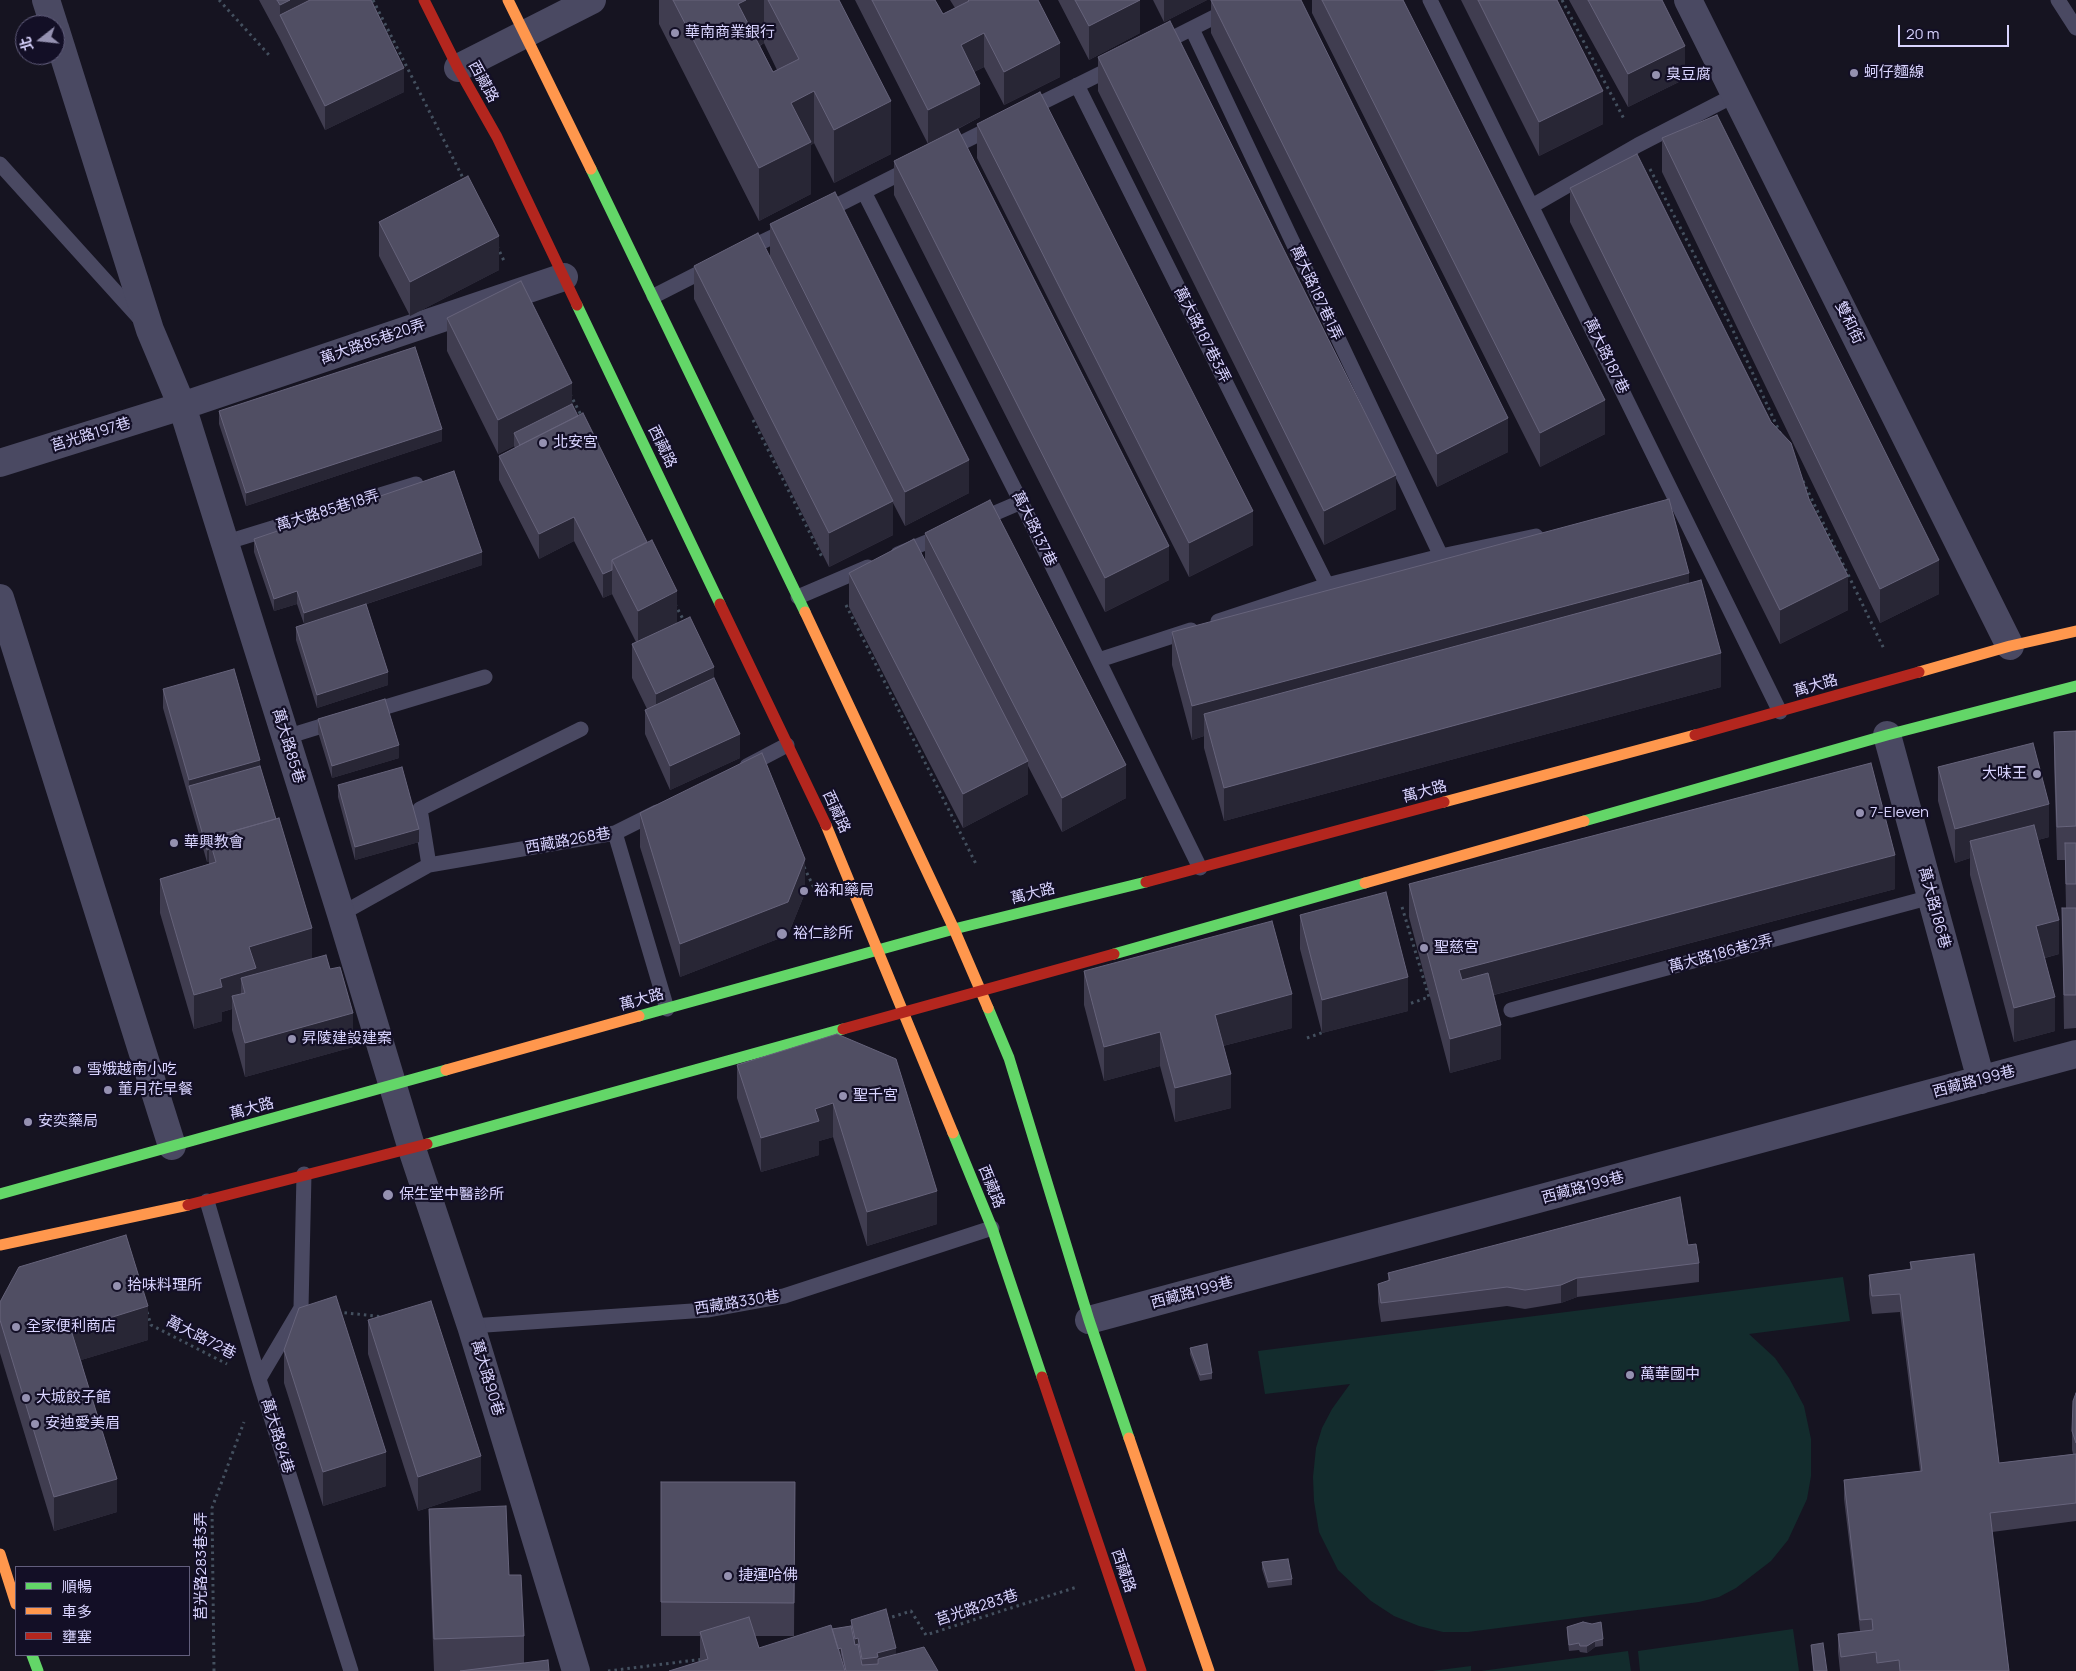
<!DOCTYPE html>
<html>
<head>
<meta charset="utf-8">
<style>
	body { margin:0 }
	#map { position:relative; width:2076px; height:1671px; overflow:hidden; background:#161421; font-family:Manrope,"Noto Sans TC",sans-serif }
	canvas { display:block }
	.legend { position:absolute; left:15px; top:1566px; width:175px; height:90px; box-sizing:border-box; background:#130f26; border:1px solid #625e7d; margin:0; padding:6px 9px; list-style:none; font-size:15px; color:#d9d4ff }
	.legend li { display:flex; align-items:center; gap:10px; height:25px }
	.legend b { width:25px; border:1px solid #625e7d }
	.north { position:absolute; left:15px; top:15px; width:50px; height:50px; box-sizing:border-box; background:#130f26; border:1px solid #625e7d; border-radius:50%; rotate:254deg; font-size:14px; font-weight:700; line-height:20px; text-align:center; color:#d9d4ff }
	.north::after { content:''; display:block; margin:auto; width:18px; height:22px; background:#9591b1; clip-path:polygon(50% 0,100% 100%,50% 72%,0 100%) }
	.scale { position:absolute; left:1898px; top:25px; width:111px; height:22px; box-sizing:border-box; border:2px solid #d9d4ff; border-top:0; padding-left:6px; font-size:15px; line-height:18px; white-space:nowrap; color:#d9d4ff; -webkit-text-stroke:4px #130f26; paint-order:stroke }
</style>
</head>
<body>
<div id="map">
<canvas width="2076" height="1671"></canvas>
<ul class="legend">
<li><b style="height:6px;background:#63d668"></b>順暢</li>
<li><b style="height:6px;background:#ff974d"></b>車多</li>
<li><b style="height:6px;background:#b3261e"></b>壅塞</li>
</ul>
<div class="north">北</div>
<div class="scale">20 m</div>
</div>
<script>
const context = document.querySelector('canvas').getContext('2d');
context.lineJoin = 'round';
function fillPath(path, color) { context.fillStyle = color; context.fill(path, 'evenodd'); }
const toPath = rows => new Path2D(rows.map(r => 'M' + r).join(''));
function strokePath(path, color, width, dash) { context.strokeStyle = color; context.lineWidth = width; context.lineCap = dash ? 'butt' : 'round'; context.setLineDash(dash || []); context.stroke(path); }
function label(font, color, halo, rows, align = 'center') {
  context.font = font + ' Manrope,"Noto Sans TC",sans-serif'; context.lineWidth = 4.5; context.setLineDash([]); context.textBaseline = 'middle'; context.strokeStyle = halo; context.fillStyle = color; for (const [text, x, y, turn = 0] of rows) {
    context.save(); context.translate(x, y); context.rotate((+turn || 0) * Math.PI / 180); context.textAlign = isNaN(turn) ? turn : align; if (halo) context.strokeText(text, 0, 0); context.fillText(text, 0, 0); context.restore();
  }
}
fillPath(toPath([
	[1843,1277,1850,1321,1749,1334,1775,1358,1789,1378,1804,1406,1811,1439,1811,1476,1807,1499,1788,1540,1771,1561,1736,1588,1719,1597,1699,1602,1468,1632,1443,1632,1419,1626,1394,1616,1371,1601,1338,1570,1319,1532,1314,1501,1313,1477,1316,1448,1322,1428,1332,1409,1350,1384,1265,1394,1258,1351],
	[1793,1629,1799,1671,1640,1671,1638,1651],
	[1628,1651,1631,1671,1481,1671],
	[1471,1666,1471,1671,1432,1671]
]), '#132c2d');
strokePath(toPath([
	[219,0,269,55],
	[373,0,465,182],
	[1562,0,1625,121],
	[1650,169,1730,324,1781,435],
	[497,246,505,263],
	[570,394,582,417],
	[753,420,822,557],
	[1803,481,1884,649],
	[675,604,685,623],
	[846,605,977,866],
	[804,867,815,890],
	[1402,907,1429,997,1406,1005],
	[1307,1038,1324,1032],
	[147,1312,151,1325,227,1364],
	[338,1312,384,1317],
	[886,1619,911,1611,926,1635,1077,1587],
	[214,1671,212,1508,244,1422],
	[608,1671,704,1659]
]), '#44505f', 3, [2.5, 4]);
strokePath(toPath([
	[1430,0,1780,712],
	[2058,0,2076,28],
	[1192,29,1441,556],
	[1159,45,1248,0],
	[1077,85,1327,585],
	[1027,110,1116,66],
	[947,150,995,126],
	[0,164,142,321],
	[864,192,1021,502,1200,868],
	[1532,206,1638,145,1735,95],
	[824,212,913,167],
	[745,250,787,230],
	[654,296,711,267],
	[979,520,1021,502],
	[224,543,416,484],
	[898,554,944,535],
	[798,597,868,567],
	[1218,621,1327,585,1441,556,1536,536],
	[1099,660,1191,630],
	[369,712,485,677],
	[286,737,338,721],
	[747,766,787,745],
	[615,833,667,1009],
	[429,865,420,809,581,729],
	[341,914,429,865,615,833,657,812],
	[1511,1010,1931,897],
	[207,1201,259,1379,351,1671],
	[471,1326,707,1310,784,1296,992,1228],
	[259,1379,301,1308,304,1174]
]), '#4a4962', 15);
strokePath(toPath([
	[46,0,54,25],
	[1688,0,2010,646],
	[55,28,150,330,182,406,341,914,411,1146,471,1326,576,1671],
	[458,68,592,0],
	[0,463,182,406,564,277],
	[0,598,172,1146],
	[1887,735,1981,1080],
	[1089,1320,2076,1054]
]), '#4a4962', 28);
strokePath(toPath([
	[591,169,805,612],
	[577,305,720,604],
	[1584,821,1887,735,2076,686],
	[1114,954,1365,883],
	[988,1008,1009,1058,1089,1320,1129,1438],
	[639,1016,954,929,1146,882],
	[953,1133,992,1228,1042,1377],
	[427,1144,843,1029],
	[0,1194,446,1070],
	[32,1655,38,1671]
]), '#63d668', 11);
strokePath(toPath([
	[508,0,591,169],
	[805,612,954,929,988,1008],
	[1919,672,2010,646,2076,631],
	[1444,802,1695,735],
	[826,825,953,1133],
	[1365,883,1584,821],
	[446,1070,639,1016],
	[0,1245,188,1205],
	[1129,1438,1209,1671],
	[0,1554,16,1604]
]), '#ff974d', 11);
strokePath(toPath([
	[424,0,458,68,497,137,577,305],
	[720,604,826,825],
	[1695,735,1919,672],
	[1146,882,1444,802],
	[843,1029,1114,954],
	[188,1205,427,1144],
	[1042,1377,1141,1671]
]), '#b3261e', 11);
fillPath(toPath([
	[259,0,371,0,404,92,325,130,280,39],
	[659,0,839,0,891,154,834,183,814,143,811,145,811,194,759,221,659,24],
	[764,43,777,70,773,72,760,46],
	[855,0,935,0,943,14,955,8,950,0,1038,0,1060,77,1004,105,984,67,974,72,980,117,958,129,1169,580,1105,612,894,195,894,161,928,144],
	[1058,0,1140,0,1140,33,1089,60],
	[1153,0,1207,0,1164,22],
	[1211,0,1508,452,1437,487,1211,33],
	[1312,0,1403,0,1605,434,1540,467,1312,13],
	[1461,0,1557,0,1603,124,1539,156],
	[1569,0,1662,0,1685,79,1628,107],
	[1098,57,1396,509,1324,545,1098,91],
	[977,124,1253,545,1189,577,977,158],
	[1662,138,1939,594,1880,623,1662,172],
	[1570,188,1809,499,1848,610,1780,644,1570,222],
	[379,222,499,270,410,316,379,256],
	[770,224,969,493,905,526,893,503,893,535,829,567,694,299,694,266,770,256],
	[447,318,572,404,677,623,714,678,740,758,670,790,645,734,645,710,647,709,632,678,632,644,636,642,612,594,603,598,574,541,539,559,499,480,499,456,515,448,514,446,498,454,447,351],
	[219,411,442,441,246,506,219,424],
	[925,533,1126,798,1062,832,1028,766,1028,794,963,828,849,607,849,573,925,560],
	[254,539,482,565,361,606,388,685,317,708,296,640,296,627,304,624,297,604,274,611,254,552],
	[1689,583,1721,687,1224,821,1204,748,1204,736,1192,740,1172,665,1172,632],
	[163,689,260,766,312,959,353,1047,245,1077,232,1030,232,1009,222,1012,222,1021,194,1029,160,913,160,879,209,864,209,862,207,862,163,708],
	[318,719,399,758,332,778,318,732],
	[2076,731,2076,1028,2064,1029,2062,908,2066,908,2065,860,2057,860,2054,765,2054,732],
	[1938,767,2049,837,2038,840,2059,954,2045,958,2055,1031,2014,1042,1970,875,1970,858,1955,863,1938,801],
	[338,785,419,842,355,860,338,797],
	[640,813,805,893,788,935,680,977,640,847],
	[1409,884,1895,889,1494,995,1501,1059,1450,1073,1409,917],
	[1300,915,1408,1011,1322,1033,1300,949],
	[1084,971,1292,1028,1223,1046,1231,1108,1175,1122,1160,1066,1104,1081,1084,1005],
	[837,1034,937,1224,867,1246,833,1137,819,1141,819,1155,761,1172,737,1098,737,1065],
	[1688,1245,1699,1263,1699,1282,1577,1297,1561,1303,1525,1309,1507,1306,1381,1322,1378,1302,1378,1284,1388,1281,1388,1273],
	[1910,1262,1999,1463,2073,1454,2072,1450,2072,1431,2076,1393,2076,1521,1992,1532,2009,1671,1840,1671,1838,1652,1838,1634,1860,1631,1844,1499,1844,1480,1920,1471,1900,1312,1872,1314,1869,1294,1869,1275,1910,1269],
	[0,1302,148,1340,81,1360,117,1512,54,1531,0,1353],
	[368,1320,481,1490,418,1511,368,1354],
	[1190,1348,1212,1373,1212,1379,1200,1381,1190,1354],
	[284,1350,386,1486,323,1506,284,1383],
	[661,1482,795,1482,794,1636,755,1636,759,1648,832,1629,851,1626,851,1620,896,1654,938,1671,669,1671,700,1661,700,1636,661,1636],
	[840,1655,841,1655,845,1670],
	[429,1509,509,1575,524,1636,524,1663,549,1671,434,1671,429,1543],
	[1262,1562,1292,1579,1292,1585,1268,1588,1262,1569],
	[1567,1627,1603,1639,1603,1646,1595,1647,1587,1653,1580,1652,1579,1650,1569,1651,1567,1634],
	[1811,1645,1827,1671,1813,1671]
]), '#403d50');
fillPath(toPath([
	[290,0,359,0,280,15,280,5],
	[746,0,764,0,764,43,738,57,738,4],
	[1140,0,1140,33,1089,60,1089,26],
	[1164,0,1207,0,1164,22],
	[984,33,984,67,961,78,961,45],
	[1060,43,1060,77,1004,105,1004,72],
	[1685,46,1685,79,1628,107,1628,74],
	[404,68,404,92,325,130,325,106],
	[980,84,980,117,928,144,928,110],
	[814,91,814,143,811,145,811,194,759,221,759,168,791,103],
	[1603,91,1603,124,1539,156,1539,122],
	[891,101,891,154,834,183,834,130],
	[499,236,499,270,410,316,410,282],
	[572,383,572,416,514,433,514,446,498,454,498,420],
	[1605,400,1605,434,1540,467,1540,433],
	[1508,418,1508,452,1437,487,1437,454],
	[442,429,442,441,246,506,246,493],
	[969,460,969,493,905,526,905,492],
	[1396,475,1396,509,1324,545,1324,511],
	[893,501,893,535,829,567,829,533],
	[1253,511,1253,545,1189,577,1189,543],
	[574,517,574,541,539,559,539,534],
	[1169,546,1169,580,1105,612,1105,578],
	[482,552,482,565,304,625,304,613],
	[1939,560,1939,594,1880,623,1880,589],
	[612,570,612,594,603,598,603,574],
	[1689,573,1689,607,1204,714,1204,736,1192,740,1192,706],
	[1848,576,1848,610,1780,644,1780,610],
	[297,591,297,604,274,611,274,599],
	[677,591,677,625,638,645,638,611],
	[1721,653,1721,687,1224,821,1224,788],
	[714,667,714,701,656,728,656,694],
	[388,672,388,685,317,708,317,695],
	[740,734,740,758,670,790,670,766],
	[399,745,399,758,332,778,332,766],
	[260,760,260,778,189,786,189,780],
	[1028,761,1028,794,963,828,963,794],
	[1126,765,1126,798,1062,832,1062,798],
	[2049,804,2049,837,1974,857,1970,841,1970,858,1955,863,1955,829],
	[419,829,419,842,355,860,355,847],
	[209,849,209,862,207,862,207,850],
	[1895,855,1895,889,1459,1004,1459,970],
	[805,859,805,893,788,935,680,977,680,944],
	[2059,920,2059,954,2036,960,2036,926],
	[312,928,312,962,245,993,241,978,241,1006,232,996,232,1009,222,1012,222,1021,194,1029,194,995,220,979,249,947],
	[1408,977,1408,1011,1322,1033,1322,1000],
	[1292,994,1292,1028,1215,1048,1215,1015],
	[2055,997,2055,1031,2014,1042,2014,1008],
	[353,1013,353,1047,245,1077,245,1043],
	[1501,1025,1501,1059,1450,1073,1450,1039],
	[1160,1032,1160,1066,1104,1081,1104,1047],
	[1231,1074,1231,1108,1175,1122,1175,1088],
	[833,1103,833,1137,819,1141,819,1155,761,1172,761,1138,815,1109],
	[937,1191,937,1224,867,1246,867,1212],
	[1577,1278,1577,1297,1561,1303,1561,1285],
	[148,1306,148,1340,71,1363,71,1330],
	[386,1452,386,1486,323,1506,323,1472],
	[481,1456,481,1490,418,1511,418,1477],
	[117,1479,117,1512,54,1531,54,1497],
	[858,1638,858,1650,855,1651,855,1639],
	[1595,1641,1595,1647,1587,1653,1587,1646],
	[841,1648,841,1655,834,1656,834,1650],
	[896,1648,896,1661,878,1665,877,1653]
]), '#282635');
const building = toPath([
	[277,0,290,0,280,5,277,0],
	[310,0,371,0,404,68,325,106,280,15,310,0],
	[673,0,746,0,738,4,773,72,799,59,768,0,839,0,891,101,834,130,814,91,791,103,811,142,759,168,673,0],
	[872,0,935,0,943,14,969,1,968,0,1038,0,1060,43,1004,72,984,33,961,45,980,84,928,110,872,0],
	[1075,0,1140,0,1089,26,1075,0],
	[1211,0,1301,0,1508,418,1437,454,1211,0],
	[1322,0,1403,0,1605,400,1540,433,1322,0],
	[1478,0,1557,0,1603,91,1539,122,1478,0],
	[1588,0,1662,0,1685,46,1628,74,1588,0],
	[1170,21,1396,475,1324,511,1098,57,1170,21],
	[1040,92,1253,511,1189,543,977,124,1040,92],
	[1717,115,1939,560,1880,589,1662,138,1717,115],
	[958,129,1169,546,1105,578,894,161,958,129],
	[1637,154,1771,422,1791,443,1809,499,1848,576,1780,610,1570,188,1637,154],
	[468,176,499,236,410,282,379,222,468,176],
	[835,192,969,460,905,492,770,224,835,192],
	[758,233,893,501,829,533,694,266,758,233],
	[521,281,572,383,498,420,447,318,521,281],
	[415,347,442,429,246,493,219,411,415,347],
	[572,404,578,416,520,445,514,433,572,404],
	[583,413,647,542,612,560,612,570,603,574,574,517,539,534,499,456,583,413],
	[454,471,482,552,304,613,297,591,274,599,254,539,454,471],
	[1669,499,1689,573,1192,706,1172,632,1669,499],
	[990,500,1126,765,1062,798,925,533,990,500],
	[914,539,1028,761,963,794,849,573,914,539],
	[652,540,677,591,638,611,612,560,652,540],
	[1701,580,1721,653,1224,788,1204,714,1701,580],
	[366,604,388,672,317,695,296,627,366,604],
	[690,617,714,667,656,694,632,644,690,617],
	[234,669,260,760,189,780,163,689,234,669],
	[714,678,740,734,670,766,645,710,714,678],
	[385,699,399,745,332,766,318,719,385,699],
	[2076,731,2076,826,2057,827,2054,732,2076,731],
	[2033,743,2049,804,1955,829,1938,767,2033,743],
	[762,753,805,859,788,902,680,944,640,813,762,753],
	[1871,763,1895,855,1459,970,1462,980,1488,973,1501,1025,1450,1039,1409,884,1871,763],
	[260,766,276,819,209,838,209,849,207,850,189,786,260,766],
	[402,767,419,829,355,847,338,785,402,767],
	[279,818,312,928,249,947,256,968,220,979,222,987,194,995,160,879,216,862,209,838,279,818],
	[2034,825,2059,920,2036,926,2055,997,2014,1008,1970,841,2034,825],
	[2065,843,2076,843,2076,884,2066,884,2065,843],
	[1386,892,1408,977,1322,1000,1300,915,1386,892],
	[2062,908,2076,908,2076,995,2064,995,2062,908],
	[1272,921,1292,994,1215,1015,1231,1074,1175,1088,1160,1032,1104,1047,1084,971,1272,921],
	[326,955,330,969,340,967,353,1013,245,1043,232,996,245,993,241,978,326,955],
	[837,1034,896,1059,937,1191,867,1212,833,1103,815,1109,819,1121,761,1138,737,1065,837,1034],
	[1680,1197,1688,1245,1696,1244,1699,1263,1577,1278,1561,1285,1525,1290,1507,1287,1381,1303,1378,1284,1390,1280,1388,1273,1680,1197],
	[126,1235,148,1306,71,1330,117,1479,54,1497,0,1320,0,1302,19,1267,126,1235],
	[1974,1254,1999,1463,2076,1454,2076,1503,1990,1513,2009,1671,1900,1671,1899,1660,1877,1663,1876,1652,1841,1657,1838,1634,1873,1630,1872,1619,1860,1620,1844,1480,1922,1471,1900,1294,1872,1296,1869,1275,1912,1269,1910,1262,1974,1254],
	[336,1296,386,1452,323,1472,284,1350,299,1308,336,1296],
	[431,1301,481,1456,418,1477,368,1320,431,1301],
	[1207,1344,1212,1373,1200,1375,1190,1348,1207,1344],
	[2076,1393,2076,1443,2072,1431,2073,1401,2076,1393],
	[661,1482,795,1482,794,1603,661,1602,661,1482],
	[506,1506,509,1575,521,1575,524,1636,434,1639,429,1509,506,1506],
	[1288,1559,1292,1579,1268,1582,1262,1562,1288,1559],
	[886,1609,896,1648,877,1653,878,1657,862,1659,858,1638,855,1639,851,1620,886,1609],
	[749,1617,759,1648,831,1625,845,1671,669,1671,708,1659,700,1632,749,1617],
	[1583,1622,1592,1624,1601,1622,1603,1639,1595,1641,1587,1646,1580,1646,1579,1643,1569,1645,1567,1627,1583,1622],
	[851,1626,855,1645,858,1644,862,1665,878,1664,878,1659,924,1647,938,1671,846,1671,841,1648,838,1649,832,1629,851,1626],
	[1823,1643,1827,1671,1814,1671,1811,1645,1823,1643],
	[548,1660,549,1671,460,1671,548,1660]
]);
fillPath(building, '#504e63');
strokePath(building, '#66637b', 1);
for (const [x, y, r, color] of [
	[675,33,5,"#9591b1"],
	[1854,73,5,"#9591b1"],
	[1656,75,5,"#9591b1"],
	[543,443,5,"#9591b1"],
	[2037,774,5,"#9591b1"],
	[1860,813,5,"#9591b1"],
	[174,843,5,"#9591b1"],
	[804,891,5,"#9591b1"],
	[782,934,6,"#9591b1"],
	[1424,948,5,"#9591b1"],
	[292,1039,5,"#9591b1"],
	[77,1070,5,"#9591b1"],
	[108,1090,5,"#9591b1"],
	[843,1096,5,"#9591b1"],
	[28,1122,5,"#9591b1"],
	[388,1195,6,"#9591b1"],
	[117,1286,5,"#9591b1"],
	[16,1327,5,"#9591b1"],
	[1630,1375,5,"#9591b1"],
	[26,1398,5,"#9591b1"],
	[35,1424,5,"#9591b1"],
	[728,1576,5,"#9591b1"]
]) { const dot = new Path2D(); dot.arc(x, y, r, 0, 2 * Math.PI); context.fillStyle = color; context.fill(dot); strokePath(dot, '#130f26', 2); }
label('15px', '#d9d4ff', '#130f26', [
	["華南商業銀行",685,33],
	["蚵仔麵線",1864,73],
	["臭豆腐",1666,75],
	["北安宮",553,443],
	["大味王",2027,774,"right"],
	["7-Eleven",1870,813],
	["華興教會",184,843],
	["裕和藥局",814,891],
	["裕仁診所",793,934],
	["聖慈宮",1434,948],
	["昇陵建設建案",302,1039],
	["雪娥越南小吃",87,1070],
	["董月花早餐",118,1090],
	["聖千宮",853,1096],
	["安奕藥局",38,1122],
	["保生堂中醫診所",399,1195],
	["拾味料理所",127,1286],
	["全家便利商店",26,1327],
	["萬華國中",1640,1375],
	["大城餃子館",36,1398],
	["安迪愛美眉",45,1424],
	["捷運哈佛",738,1576]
], 'left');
label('15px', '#d9d4ff', '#130f26', [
	["西藏路",483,82,61],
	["萬大路187巷1弄",1316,293,65],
	["雙和街",1849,323,64],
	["萬大路187巷3弄",1202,335,63],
	["萬大路85巷20弄",373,342,-19],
	["萬大路187巷",1606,356,64],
	["莒光路197巷",91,435,-17],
	["西藏路",662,447,64],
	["萬大路85巷18弄",328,511,-17],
	["萬大路137巷",1034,529,64],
	["萬大路",1816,686,-16],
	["萬大路85巷",288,746,73],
	["萬大路",1425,792,-15],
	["西藏路",836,812,65],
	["西藏路268巷",568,841,-10],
	["萬大路",1033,894,-14],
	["萬大路186巷",1934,908,75],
	["萬大路186巷2弄",1721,954,-15],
	["萬大路",642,1000,-15],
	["西藏路199巷",1974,1082,-15],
	["萬大路",252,1109,-15],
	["西藏路",991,1187,68],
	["西藏路199巷",1583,1188,-15],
	["西藏路199巷",1192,1293,-15],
	["西藏路330巷",737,1303,-9],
	["萬大路72巷",201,1338,27],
	["萬大路90巷",487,1378,73],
	["萬大路84巷",277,1436,73],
	["莒光路283巷3弄",202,1566,-90],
	["西藏路",1123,1571,71],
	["莒光路283巷",977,1608,-18]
]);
</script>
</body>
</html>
